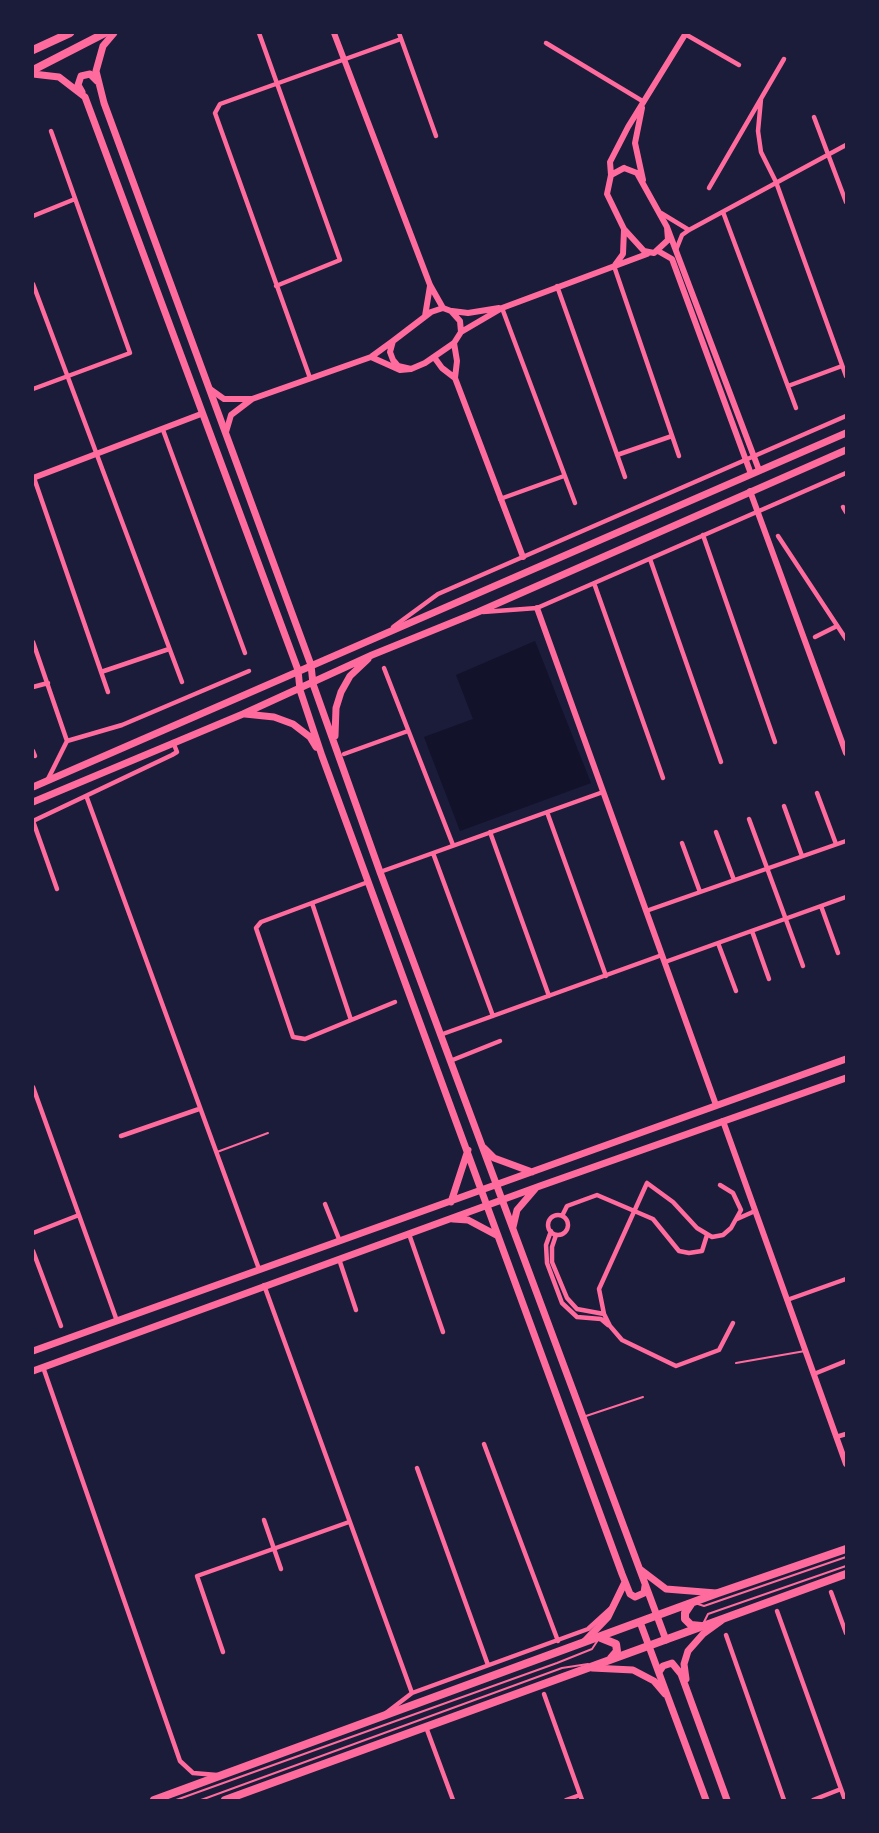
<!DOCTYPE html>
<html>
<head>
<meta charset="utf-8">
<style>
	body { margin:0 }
	#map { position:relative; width:879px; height:1833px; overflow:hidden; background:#1b1b3a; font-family:Bitter,serif }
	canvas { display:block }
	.frame { position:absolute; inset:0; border:34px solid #1b1b3a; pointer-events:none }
</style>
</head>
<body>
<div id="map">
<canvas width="879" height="1833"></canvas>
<div class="frame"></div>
</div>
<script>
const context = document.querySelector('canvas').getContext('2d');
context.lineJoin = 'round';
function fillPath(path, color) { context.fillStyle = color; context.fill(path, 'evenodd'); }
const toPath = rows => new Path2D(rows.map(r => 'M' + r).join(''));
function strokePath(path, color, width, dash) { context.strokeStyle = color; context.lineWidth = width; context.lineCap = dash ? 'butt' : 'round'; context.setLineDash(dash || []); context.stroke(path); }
fillPath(toPath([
	[535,641,591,783,460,831,424,737,473,719,456,675]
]), '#12122b');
strokePath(toPath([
	[217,1152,268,1133],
	[736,1363,805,1351],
	[586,1416,643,1397],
	[695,1603,704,1606,846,1557],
	[703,1624,708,1614,846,1566],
	[176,1800,557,1663,592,1649,598,1640],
	[201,1800,562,1668,588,1664]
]), '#ff6b9d', 2);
strokePath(toPath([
	[259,33,340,260,276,286],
	[399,33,436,136],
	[685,34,739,65],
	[546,43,644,102],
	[761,99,758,131,761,152,776,182,846,376],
	[814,117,846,202],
	[709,188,784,59],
	[723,212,796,408],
	[661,213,689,230],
	[33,216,75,199],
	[676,250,682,235,689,230,846,145],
	[614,266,679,456],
	[33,284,182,682],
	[557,286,625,477],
	[502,308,575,503],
	[310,378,215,113,220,104,401,39],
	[788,386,842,366],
	[33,389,130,353,51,131],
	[163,430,245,653],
	[617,455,672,436],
	[34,478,108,692],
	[500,499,564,476],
	[843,507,846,512],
	[703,535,775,742],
	[778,536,846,639],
	[650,559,721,762],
	[594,583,663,778],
	[483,612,537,608,846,473],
	[393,627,438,594,846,416],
	[815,637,837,626],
	[33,642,67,741],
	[384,668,453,845],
	[101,672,169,649],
	[33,687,48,683],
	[33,751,35,756],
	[344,754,408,731],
	[48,779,67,741,122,725,249,671],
	[817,793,836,844],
	[87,798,259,1269],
	[784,806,802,856],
	[547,812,606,976],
	[749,819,803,966],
	[33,821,172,755,177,752,173,742],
	[33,821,57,889],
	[490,832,549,996],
	[716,832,734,880],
	[682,843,700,892],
	[433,853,493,1016],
	[380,872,603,792],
	[368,882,261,922,256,928,293,1037,305,1039,395,1002],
	[312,903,351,1020],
	[821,906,838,953],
	[646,911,846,841],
	[752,931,769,979],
	[718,943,736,991],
	[665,962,846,897],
	[440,1035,662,955],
	[450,1061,500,1041],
	[33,1087,117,1321],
	[121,1136,199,1109],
	[720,1185,733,1193,741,1210,731,1228,723,1235,712,1237,697,1228,673,1202,647,1183,599,1289,604,1314,610,1326,622,1340,676,1366,719,1350,733,1323],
	[325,1204,339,1239],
	'548 1225a10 10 0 1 1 20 0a10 10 0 1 1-20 0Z',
	[562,1216,567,1206,597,1195,653,1219,679,1251,689,1253,702,1251,707,1235],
	[737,1219,755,1211],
	[551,1231,546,1245,547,1263,562,1303,577,1317,601,1319,608,1325],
	[33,1233,79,1215],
	[409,1234,443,1332],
	[556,1235,552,1247,552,1262,567,1298,577,1309,604,1314],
	[33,1251,61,1326],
	[339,1259,356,1310],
	[264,1285,412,1693],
	[787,1300,846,1279],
	[43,1367,180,1761,193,1773,217,1775],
	[814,1374,846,1361],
	[836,1437,846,1434],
	[484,1444,558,1641],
	[417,1468,488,1665],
	[264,1520,281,1569],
	[831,1592,846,1633],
	[777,1611,845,1800],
	[726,1635,784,1800],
	[223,1652,197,1576,349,1522],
	[544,1694,582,1800],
	[386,1713,412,1693,588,1629,610,1609],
	[426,1727,453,1800],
	[566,1800,580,1795],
	[813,1800,841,1789]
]), '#ff6b9d', 4.5);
strokePath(toPath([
	[334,33,430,285,443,308],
	[642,108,635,143,643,180],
	[624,168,637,173,667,227,668,240,654,253,644,251,624,229,607,194,611,175,624,168],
	[611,175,610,162,628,127,686,33],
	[667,227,759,470],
	[658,251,672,259,751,474],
	[615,265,623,254,624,230],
	[452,311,468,313,499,308],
	[425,316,430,286],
	[461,332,502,308,647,254],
	[454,343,457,361,455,378,523,557],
	[371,357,400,370,411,369,425,363,454,343,461,332,460,321,451,311,443,308,431,312,393,341,390,352,393,360,398,366,411,369],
	[434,357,442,368,455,378],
	[210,389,224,399,252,399],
	[226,432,231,415,252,399,371,357,393,341],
	[33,478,201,414],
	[750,491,846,753],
	[537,608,716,1105],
	[723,1121,846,1464]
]), '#ff6b9d', 6);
strokePath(toPath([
	[114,33,103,46,96,71,104,103,311,665,313,684,380,872,666,1640],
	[33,74,59,77,85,97,298,670,300,690,322,756,622,1574,630,1594,635,1597,644,1593,645,1586],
	[82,92,78,85,81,76,90,74,97,81],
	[245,714,274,717,293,724,310,737,316,747],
	[335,736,336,708,341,692,350,676,368,659],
	[33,787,846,433],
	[33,802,243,714,372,655,478,612,846,450],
	[484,1148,494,1158,532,1172],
	[451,1202,468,1150],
	[453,1219,468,1220,498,1236],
	[513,1227,517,1210,535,1189],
	[33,1351,846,1059],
	[33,1371,540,1186,846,1078],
	[641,1570,666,1589,716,1593],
	[640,1622,706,1800],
	[585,1641,608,1617,625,1582],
	[592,1668,633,1670,654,1681,665,1694],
	[659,1672,663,1666,672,1663,681,1674,727,1800],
	[686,1679,684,1664,688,1651,703,1634,721,1621]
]), '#ff6b9d', 7);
strokePath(toPath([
	[33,50,70,33],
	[33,70,105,33],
	[691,1604,685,1613,685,1619,691,1625,701,1626],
	[601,1638,616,1644,617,1651,611,1658],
	[154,1800,718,1593,846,1549],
	[225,1800,846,1574]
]), '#ff6b9d', 8);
</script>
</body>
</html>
